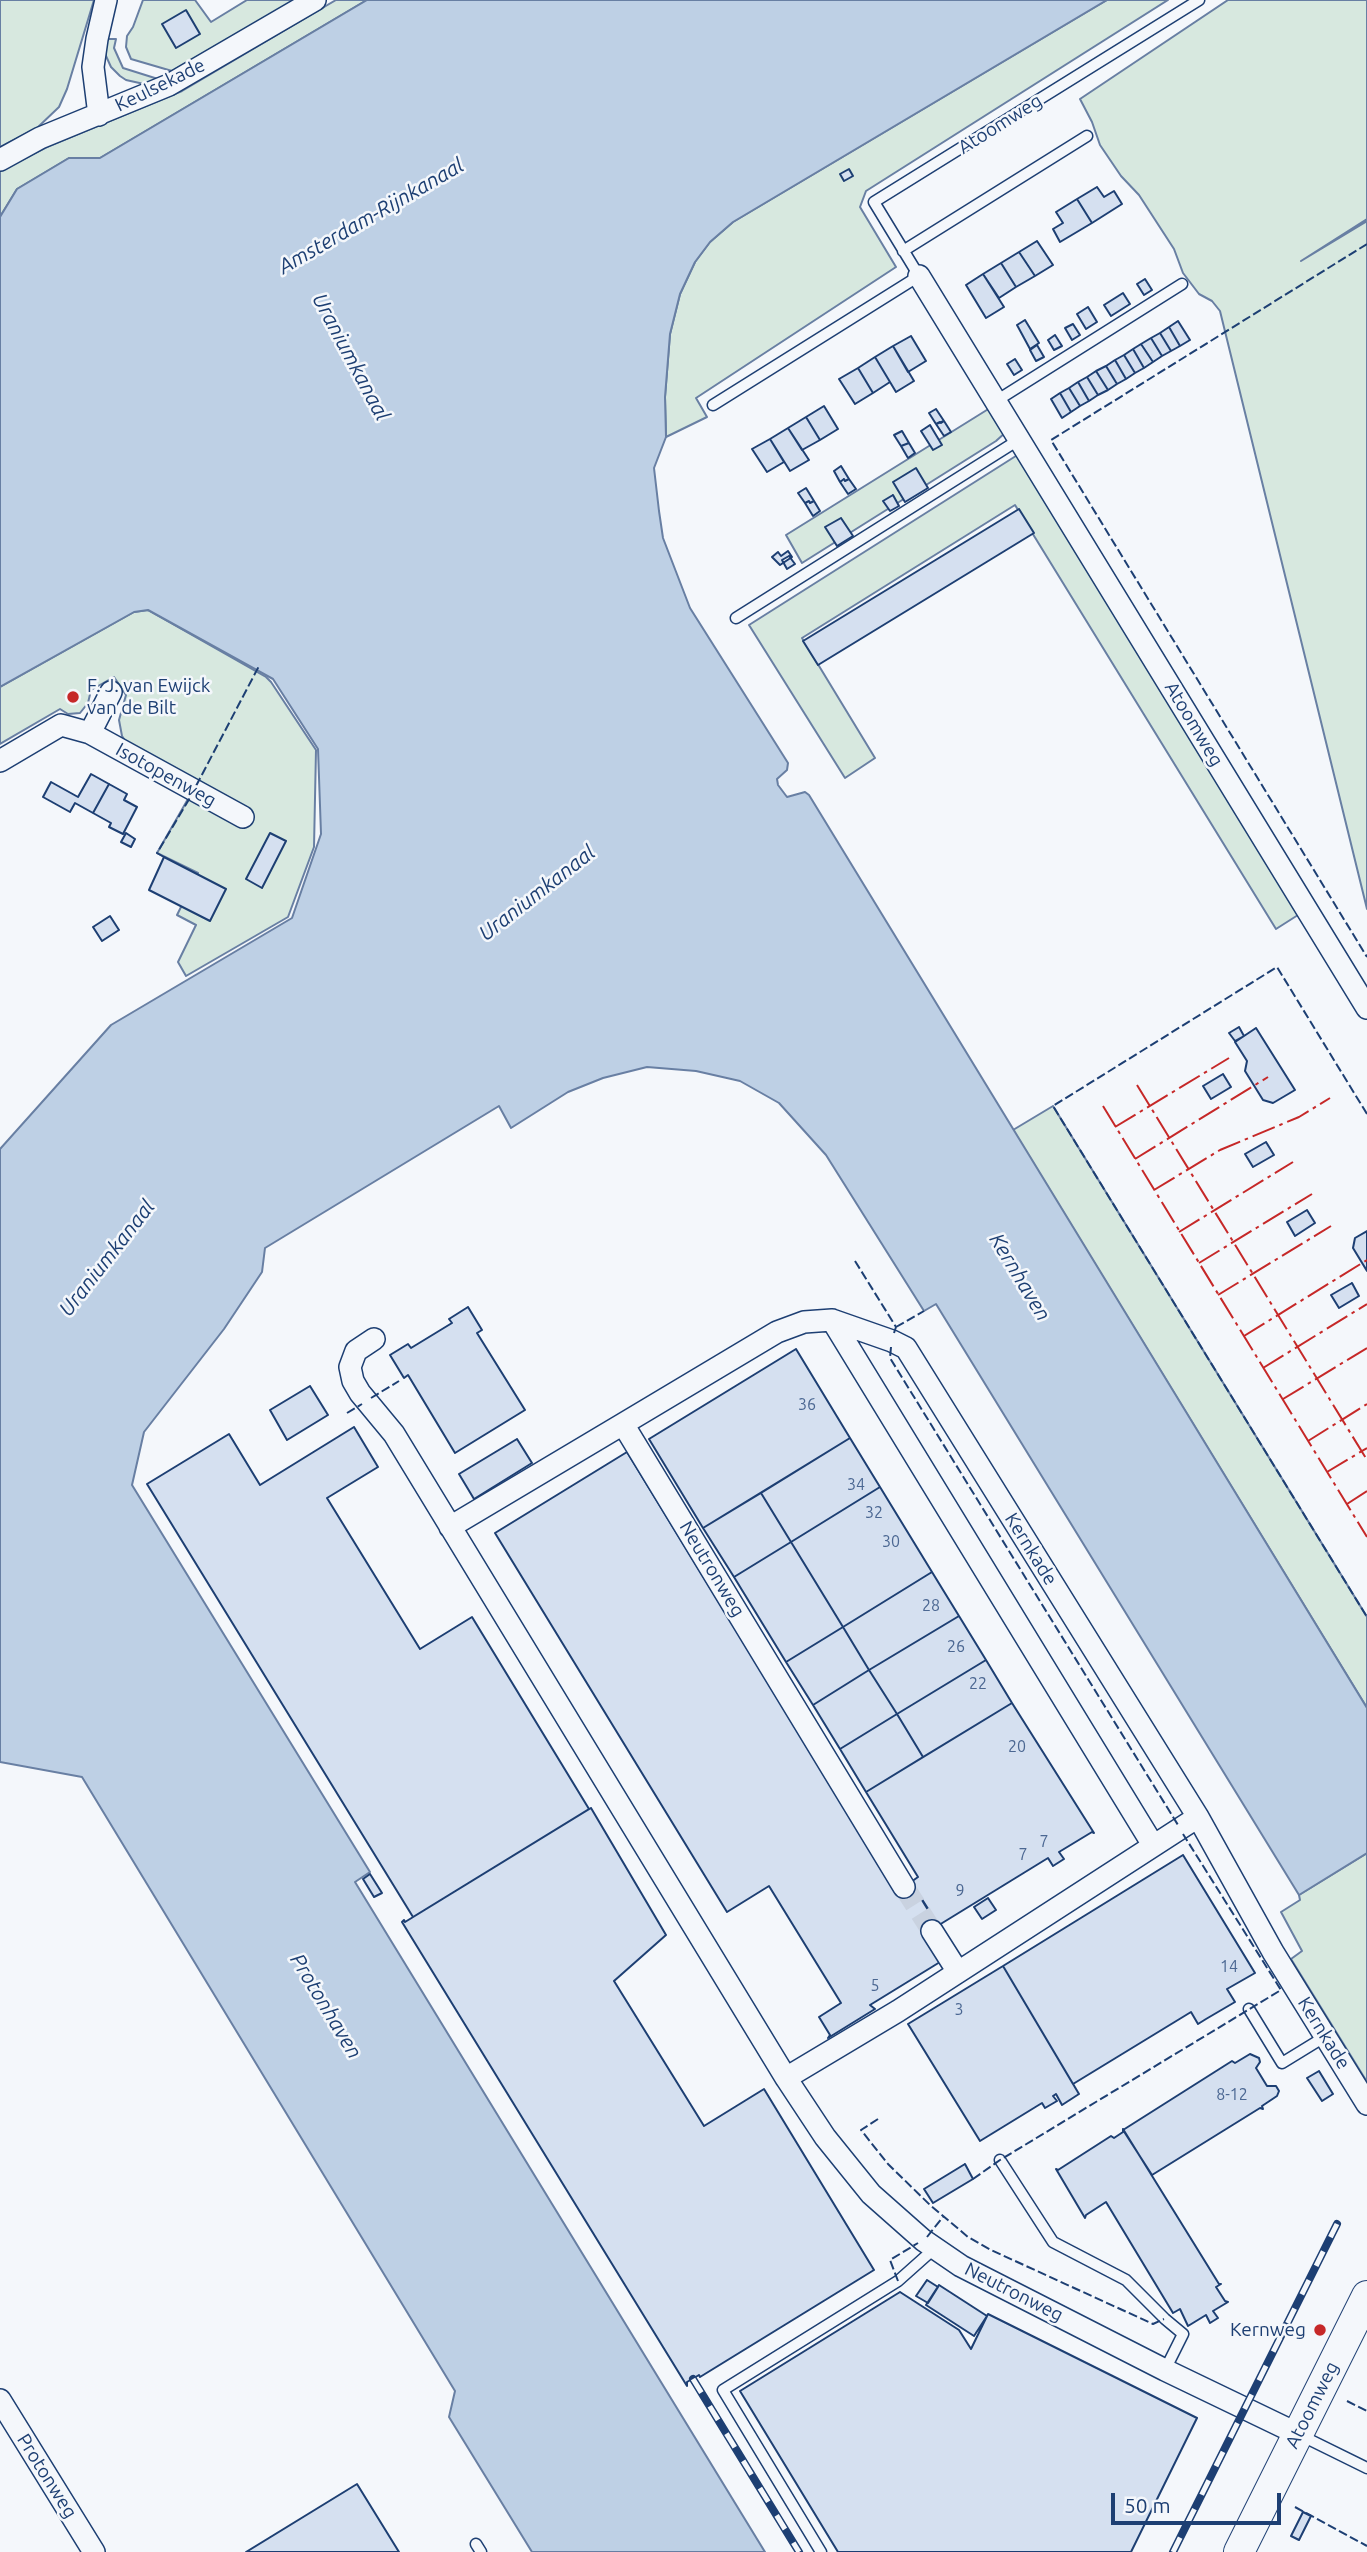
<!DOCTYPE html>
<html>
<head>
<meta charset="utf-8">
<style>
	body { margin:0 }
	#map { position:relative; width:1367px; height:2552px; overflow:hidden; background:#f4f7fb; font-family:Ubuntu,sans-serif }
	canvas { display:block }
	.scale { position:absolute; left:1111px; top:2493px; width:170px; height:32px; box-sizing:border-box; border:4px solid #1d3f73; border-top:0; padding-left:9px; font-size:21px; line-height:24px; white-space:nowrap; color:#1d3f73; -webkit-text-stroke:5px #f4f7fb; paint-order:stroke }
</style>
</head>
<body>
<div id="map">
<canvas width="1367" height="2552"></canvas>
<div class="scale">50 m</div>
</div>
<script>
const context = document.querySelector('canvas').getContext('2d');
context.lineJoin = 'round';
function fillPath(path, color) { context.fillStyle = color; context.fill(path, 'evenodd'); }
const toPath = rows => new Path2D(rows.map(r => 'M' + r).join(''));
function strokePath(path, color, width, dash) { context.strokeStyle = color; context.lineWidth = width; context.lineCap = dash ? 'butt' : 'round'; context.setLineDash(dash || []); context.stroke(path); }
function label(font, color, halo, rows, align = 'center') {
  context.font = font + ' Ubuntu,sans-serif'; context.lineWidth = 5; context.setLineDash([]); context.textBaseline = 'middle'; context.strokeStyle = halo; context.fillStyle = color; for (const [text, x, y, turn = 0] of rows) {
    context.save(); context.translate(x, y); context.rotate((+turn || 0) * Math.PI / 180); context.textAlign = isNaN(turn) ? turn : align; if (halo) context.strokeText(text, 0, 0); context.fillText(text, 0, 0); context.restore();
  }
}
const green = toPath([
	[0,0,94,0,67,89,59,107,37,128,0,147,0,0],
	[143,0,195,0,211,22,247,0,295,0,172,71,131,59,126,47,127,36,133,27,143,0],
	[336,0,367,0,100,158,69,158,17,189,0,217,0,171,47,147,182,91,336,0],
	[1107,0,1168,0,866,191,860,207,896,267,696,398,707,417,666,437,665,397,670,334,680,294,695,262,710,242,733,222,1107,0],
	[1228,0,1367,0,1367,219,1301,261,1367,221,1367,909,1220,311,1212,301,1199,294,1183,273,1174,249,1139,195,1121,176,1100,145,1092,122,1080,99,1228,0],
	[109,39,116,39,114,48,123,68,158,79,144,84,126,80,120,76,111,67,106,56,106,41,109,39],
	[990,408,1006,432,996,441,802,563,786,535,990,408],
	[1019,454,1298,915,1276,929,1015,505,802,638,875,758,845,778,749,625,1019,454],
	[148,610,266,677,271,682,316,750,314,847,288,917,186,976,178,962,196,925,177,915,198,873,157,853,196,785,126,742,122,736,119,720,126,695,114,677,91,690,88,703,80,713,68,714,60,709,0,744,0,687,134,612,148,610],
	[1053,1106,1367,1617,1367,1708,1013,1130,1053,1106],
	[1367,1853,1367,2082,1291,1959,1302,1951,1281,1912,1300,1900,1299,1895,1367,1853]
]);
fillPath(green, '#d7e8df');
strokePath(green, '#687fa3', 2);
const water = toPath([
	[367,0,1107,0,733,222,710,242,695,262,680,294,670,334,665,397,666,437,654,468,659,511,663,538,690,608,788,763,787,770,777,779,778,785,787,797,805,792,809,795,1367,1708,1367,1853,1299,1895,936,1304,924,1311,826,1155,779,1103,740,1081,696,1071,647,1067,603,1078,568,1092,511,1128,499,1106,265,1248,262,1272,224,1329,144,1432,132,1485,370,1872,355,1882,765,2552,532,2552,449,2417,455,2391,82,1777,0,1762,0,1149,111,1025,292,918,321,834,318,749,273,679,148,610,134,612,0,687,0,217,17,189,69,158,100,158,367,0]
]);
fillPath(water, '#bed0e5');
strokePath(water, '#687fa3', 2);
const building = toPath([
	[186,10,200,34,176,48,162,24,186,10],
	[849,169,853,176,844,181,840,174,849,169],
	[1097,187,1104,197,1114,191,1122,204,1092,223,1077,199,1097,187],
	[1077,199,1092,223,1060,242,1053,229,1063,223,1056,212,1077,199],
	[1037,241,1053,265,1035,276,1019,252,1037,241],
	[1019,252,1035,276,1016,287,1001,263,1019,252],
	[1001,263,1016,287,999,298,983,274,1001,263],
	[983,274,1004,307,986,318,966,285,983,274],
	[1145,279,1152,290,1144,295,1137,284,1145,279],
	[1123,293,1130,304,1111,316,1104,305,1123,293],
	[1088,307,1097,322,1086,329,1077,314,1088,307],
	[1025,320,1039,343,1030,349,1017,325,1025,320],
	[1178,321,1190,340,1180,346,1169,327,1178,321],
	[1073,324,1080,335,1072,340,1065,328,1073,324],
	[1169,327,1180,346,1171,351,1160,333,1169,327],
	[1160,333,1171,351,1162,356,1151,338,1160,333],
	[1055,335,1062,346,1054,350,1048,340,1055,335],
	[911,336,926,361,908,372,893,346,911,336],
	[1151,338,1162,356,1153,362,1141,344,1151,338],
	[1141,344,1153,362,1144,368,1133,349,1141,344],
	[1037,345,1044,357,1036,361,1030,350,1037,345],
	[893,346,914,381,896,392,875,357,893,346],
	[1133,349,1144,368,1135,373,1124,355,1133,349],
	[1124,355,1135,373,1126,379,1115,360,1124,355],
	[875,357,890,382,873,393,858,368,875,357],
	[1015,359,1022,370,1014,375,1007,364,1015,359],
	[1115,360,1126,379,1117,384,1106,366,1115,360],
	[1106,366,1117,384,1108,390,1096,371,1106,366],
	[858,368,873,393,855,404,839,379,858,368],
	[1096,371,1108,390,1098,395,1087,377,1096,371],
	[1087,377,1098,395,1089,401,1078,382,1087,377],
	[1078,382,1089,401,1080,406,1069,388,1078,382],
	[1069,388,1080,406,1071,412,1060,393,1069,388],
	[1060,393,1071,412,1062,418,1051,399,1060,393],
	[824,406,838,429,820,440,806,417,824,406],
	[936,409,944,421,941,423,940,422,936,424,929,413,936,409],
	[806,417,820,440,802,450,788,428,806,417],
	[944,421,951,432,944,436,936,424,944,421],
	[930,425,942,445,933,450,921,431,930,425],
	[788,428,809,460,790,471,770,439,788,428],
	[902,431,909,443,901,446,894,435,902,431],
	[770,439,784,462,767,472,752,449,770,439],
	[909,443,915,453,908,458,901,446,909,443],
	[841,466,849,479,845,481,844,479,840,482,834,471,841,466],
	[916,468,928,488,905,502,893,482,916,468],
	[844,479,845,481,849,479,856,489,848,494,840,482,844,479],
	[806,488,814,501,810,503,809,501,805,503,798,493,806,488],
	[893,495,899,506,890,511,883,501,893,495],
	[809,501,810,503,814,501,820,511,813,516,805,503,809,501],
	[1019,509,1034,533,818,665,803,641,1019,509],
	[841,518,853,536,837,546,825,527,841,518],
	[788,551,792,557,780,565,772,557,778,552,781,556,788,551],
	[789,556,795,564,787,569,782,560,789,556],
	[91,774,109,784,93,813,75,803,70,812,43,797,51,782,78,797,91,774],
	[109,784,127,794,124,800,137,807,123,834,109,827,111,823,93,813,109,784],
	[126,833,135,839,131,847,121,842,126,833],
	[270,833,286,841,262,888,246,879,270,833],
	[164,857,226,889,210,921,149,890,164,857],
	[110,916,119,930,102,941,93,927,110,916],
	[1239,1027,1244,1036,1235,1041,1229,1033,1239,1027],
	[1256,1028,1295,1090,1273,1103,1263,1100,1245,1071,1247,1061,1235,1042,1256,1028],
	[1223,1074,1231,1087,1211,1099,1203,1086,1223,1074],
	[1266,1142,1274,1155,1253,1167,1245,1154,1266,1142],
	[1307,1210,1315,1223,1295,1236,1287,1222,1307,1210],
	[1367,1231,1367,1271,1353,1248,1355,1238,1367,1231],
	[1352,1283,1359,1296,1339,1308,1331,1295,1352,1283],
	[468,1307,482,1330,477,1333,525,1410,455,1453,408,1375,404,1378,390,1355,408,1344,411,1348,452,1323,449,1319,468,1307],
	[796,1349,850,1438,703,1528,649,1439,796,1349],
	[310,1386,328,1415,287,1440,270,1410,310,1386],
	[354,1427,378,1467,327,1498,420,1649,472,1617,589,1809,413,1917,147,1484,229,1434,260,1485,354,1427],
	[850,1438,880,1487,791,1542,761,1493,850,1438],
	[517,1439,532,1463,474,1499,459,1474,517,1439],
	[627,1452,896,1891,911,1882,939,1926,940,1962,870,2005,875,2009,828,2038,830,2035,819,2017,841,2003,769,1886,727,1912,495,1533,627,1452],
	[880,1487,932,1572,843,1627,791,1542,880,1487],
	[761,1493,791,1542,734,1577,703,1528,761,1493],
	[791,1542,843,1627,786,1662,734,1577,791,1542],
	[932,1572,959,1616,869,1670,843,1627,932,1572],
	[959,1616,986,1660,897,1714,869,1670,959,1616],
	[843,1627,869,1670,813,1705,786,1662,843,1627],
	[986,1660,1012,1703,923,1757,897,1714,986,1660],
	[869,1670,897,1714,840,1749,813,1705,869,1670],
	[1012,1703,1094,1833,1092,1832,1059,1852,1064,1859,1053,1866,1048,1858,939,1925,939,1928,911,1882,918,1877,866,1792,1012,1703],
	[897,1714,923,1757,866,1792,840,1749,897,1714],
	[591,1808,666,1935,614,1981,704,2126,764,2089,874,2270,700,2377,699,2375,687,2382,687,2386,402,1922,404,1920,405,1922,591,1808],
	[1183,1855,1255,1973,1227,1989,1235,2002,1206,2019,1198,2024,1191,2012,1073,2084,1003,1966,1183,1855],
	[370,1874,382,1893,374,1897,363,1879,370,1874],
	[988,1898,996,1910,982,1919,974,1907,988,1898],
	[1003,1966,1079,2094,1062,2105,1056,2094,1053,2096,1057,2101,1045,2108,1042,2103,980,2141,908,2024,1003,1966],
	[1250,2054,1259,2058,1260,2062,1256,2068,1267,2086,1276,2086,1279,2091,1277,2096,1262,2106,1263,2109,1260,2108,1152,2175,1123,2130,1232,2061,1235,2063,1250,2054],
	[1319,2071,1333,2094,1322,2101,1307,2078,1319,2071],
	[1123,2129,1219,2284,1221,2284,1216,2287,1225,2301,1228,2302,1213,2311,1218,2318,1210,2323,1206,2315,1188,2326,1180,2309,1173,2313,1106,2202,1086,2215,1085,2218,1056,2169,1058,2170,1111,2136,1114,2138,1123,2132,1123,2129],
	[965,2164,973,2179,933,2203,924,2189,965,2164],
	[927,2280,938,2287,928,2303,916,2296,927,2280],
	[939,2285,987,2316,974,2336,926,2305,939,2285],
	[900,2292,959,2330,971,2349,988,2314,1197,2418,1131,2552,838,2552,740,2391,900,2292],
	[357,2484,399,2552,246,2552,357,2484],
	[1303,2512,1311,2516,1299,2540,1291,2536,1303,2512]
]);
fillPath(building, '#d5e0f0');
strokePath(building, '#1d3f73', 2);
strokePath(toPath([
	[904,1887,932,1931]
]), '#c9d2e0', 21, [21, 10]);
const lane = toPath([
	[903,251,1087,136],
	[996,401,1182,284],
	[713,405,919,276,874,202,1199,0],
	[736,618,1020,439],
	[1249,2009,1282,2063,1326,2036],
	[1000,2160,1053,2242,1126,2280,1165,2319,1183,2334,1165,2370],
	[1300,2435,1367,2468],
	[476,2544,481,2552],
	[821,2552,723,2390,898,2281,935,2248]
]);
const street = toPath([
	[99,115,93,67,97,39,106,0],
	[0,160,40,138,169,85,315,0],
	[919,276,1367,1008],
	[90,733,111,692],
	[0,761,61,725,90,733,243,817],
	[832,1320,892,1341,906,1348,1198,1817,1273,1952,1367,2104],
	[374,1339,356,1351,350,1367,353,1381,360,1393,394,1434,786,2078,825,2137,871,2194,923,2240,961,2266,1165,2370,1298,2434],
	[623,1424,777,1332,804,1322,832,1320,1153,1845],
	[450,1527,623,1424,904,1887],
	[932,1931,958,1972],
	[786,2078,898,2011,1198,1817],
	[0,2400,94,2552]
]);
const secondary = toPath([
	[1239,2552,1367,2296]
]);
strokePath(lane, '#1d3f73', 13);
strokePath(street, '#1d3f73', 24);
strokePath(secondary, '#1d3f73', 32);
strokePath(lane, '#f4f7fb', 10);
strokePath(street, '#f4f7fb', 21);
strokePath(secondary, '#f4f7fb', 30);
const rail = toPath([
	[693,2379,799,2552],
	[1173,2552,1337,2224]
]);
strokePath(rail, '#1d3f73', 8);
strokePath(rail, '#f4f7fb', 5, [16]);
strokePath(toPath([
	[1367,244,1051,440,1367,957],
	[196,786,259,666],
	[164,857,157,853,191,796],
	[1367,1114,1277,967,1053,1106,1367,1617],
	[855,1261,896,1327,893,1336],
	[896,1327,924,1311],
	[891,1347,890,1358,1178,1825],
	[371,1398,399,1381],
	[347,1413,362,1404],
	[878,2119,861,2130,888,2164,930,2205,968,2237,991,2250,1153,2324,1164,2319],
	[973,2179,1000,2160,1281,1990,1183,1834],
	[927,2237,943,2217],
	[898,2281,890,2260,918,2243],
	[1347,2401,1367,2411],
	[1295,2507,1367,2546]
]), '#1d3f73', 2, [9, 3.5]);
strokePath(toPath([
	[1137,1085,1367,1460],
	[1103,1106,1367,1537],
	[1115,1127,1229,1058],
	[1135,1159,1268,1077],
	[1154,1190,1220,1150,1299,1117,1330,1098],
	[1179,1232,1293,1162],
	[1199,1263,1312,1194],
	[1218,1295,1331,1226],
	[1244,1336,1367,1260],
	[1263,1368,1367,1304],
	[1283,1399,1367,1348],
	[1308,1441,1367,1404],
	[1327,1472,1367,1448],
	[1347,1504,1367,1491]
]), '#c62828', 2, [24, 5, 3.5, 5]);
for (const [x, y, r, color] of [
	[73,697,7,"#c62828"],
	[1320,2330,7,"#c62828"]
]) { const dot = new Path2D(); dot.arc(x, y, r, 0, 2 * Math.PI); context.fillStyle = color; context.fill(dot); strokePath(dot, '#f4f7fb', 2.5); }
label('16px', '#4b6792', null, [
	["36",807,1405],
	["34",856,1485],
	["32",874,1513],
	["30",891,1542],
	["28",931,1606],
	["26",956,1647],
	["22",978,1684],
	["20",1017,1747],
	["7",1044,1842],
	["7",1023,1855],
	["9",960,1891],
	["14",1229,1967],
	["5",875,1986],
	["3",959,2010],
	["8-12",1232,2095]
]);
label('19px', '#1d3f73', '#f4f7fb', [
	["Keulsekade",160,85,-26],
	["Atoomweg",1000,124,-32],
	["Atoomweg",1194,724,59],
	["Isotopenweg",166,775,29],
	["Kernkade",1031,1549,58],
	["Neutronweg",712,1569,59],
	["Kernkade",1324,2033,58],
	["Neutronweg",1014,2292,27],
	["Atoomweg",1312,2405,-63],
	["Protonweg",47,2476,58]
]);
label('19px', '#1d3f73', '#f4f7fb', [
	["F. J. van Ewijck",87,686],
	["van de Bilt",87,708],
	["Kernweg",1306,2330,"right"]
], 'left');
label('italic 21px', '#1d3f73', '#f4f7fb', [
	["Amsterdam-Rijnkanaal",371,216,-30],
	["Uraniumkanaal",351,357,62],
	["Uraniumkanaal",537,893,-38],
	["Uraniumkanaal",107,1258,-52],
	["Kernhaven",1020,1277,59],
	["Protonhaven",326,2006,59]
]);
</script>
</body>
</html>
